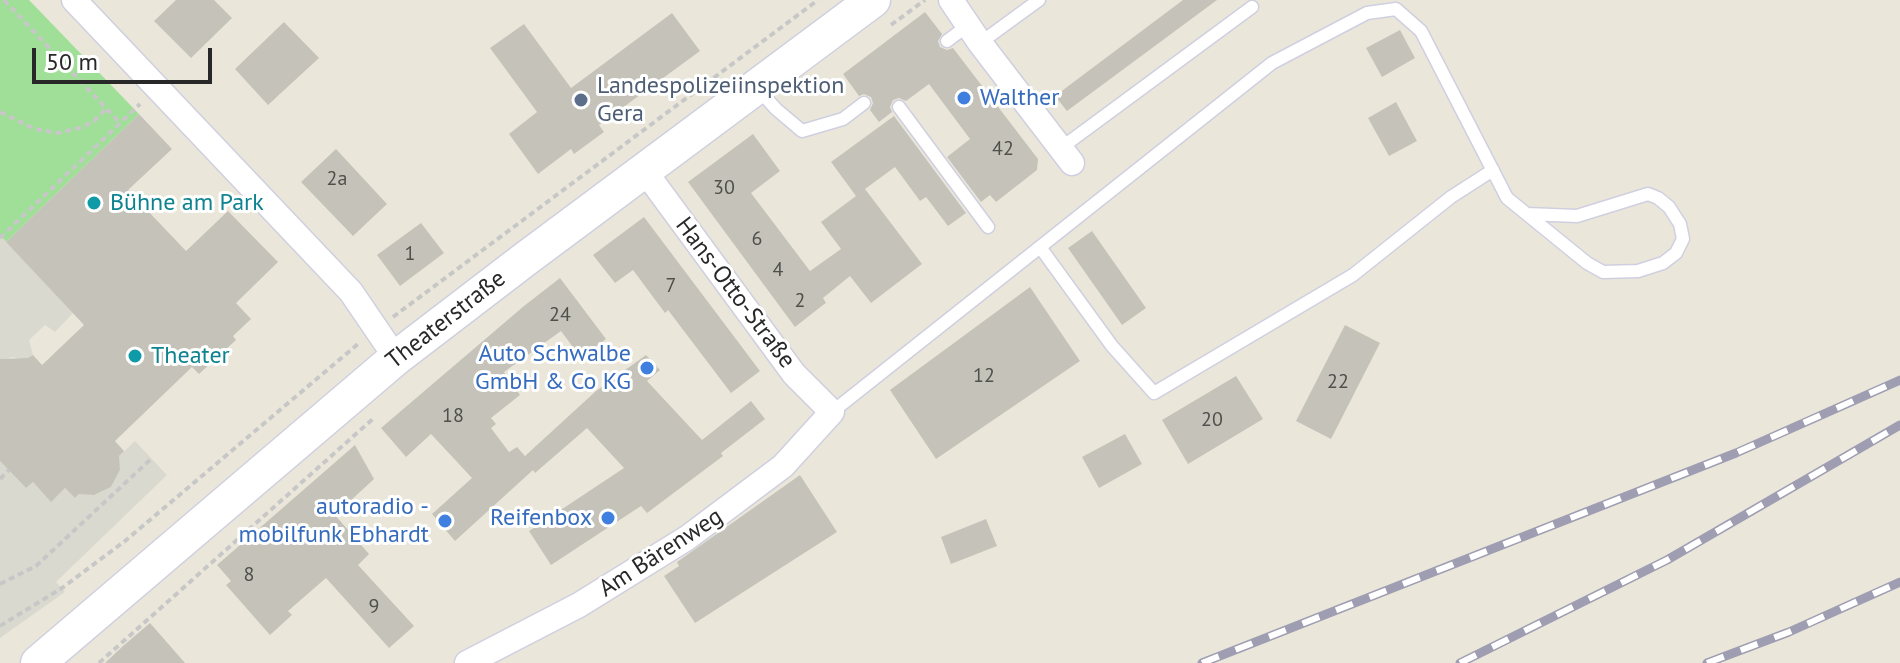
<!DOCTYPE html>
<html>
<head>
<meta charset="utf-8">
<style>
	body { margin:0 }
	#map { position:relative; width:1900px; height:663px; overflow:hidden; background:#eae7da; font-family:"PT Sans",sans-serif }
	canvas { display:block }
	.scale { position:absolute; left:32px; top:48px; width:180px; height:36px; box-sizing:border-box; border:4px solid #282828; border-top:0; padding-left:10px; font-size:24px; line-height:28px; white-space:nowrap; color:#282828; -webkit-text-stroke:6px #fff; paint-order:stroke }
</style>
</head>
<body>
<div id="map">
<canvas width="1900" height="663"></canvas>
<div class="scale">50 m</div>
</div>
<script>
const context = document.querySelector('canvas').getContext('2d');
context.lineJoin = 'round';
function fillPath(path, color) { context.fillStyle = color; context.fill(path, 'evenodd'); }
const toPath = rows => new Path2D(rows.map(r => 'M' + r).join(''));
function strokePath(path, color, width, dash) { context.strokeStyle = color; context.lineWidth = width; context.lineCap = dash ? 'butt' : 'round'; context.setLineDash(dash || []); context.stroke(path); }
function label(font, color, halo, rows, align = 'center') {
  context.font = font + ' "PT Sans",sans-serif'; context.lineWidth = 6; context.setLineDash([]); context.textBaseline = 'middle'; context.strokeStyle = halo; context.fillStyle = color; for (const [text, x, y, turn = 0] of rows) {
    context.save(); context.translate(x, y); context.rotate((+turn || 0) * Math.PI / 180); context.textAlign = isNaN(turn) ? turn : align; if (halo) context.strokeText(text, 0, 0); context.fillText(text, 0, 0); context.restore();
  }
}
fillPath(toPath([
	[0,0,29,0,139,114,6,242,0,235]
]), '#9fdf97');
fillPath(toPath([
	[0,235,73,313,55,332,45,325,29,340,33,355,27,360,12,357,0,361],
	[135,441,167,475,56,582,65,592,0,638,0,461,26,488,33,482,51,501,65,488,75,498,81,492,94,495,111,487,120,470,118,457]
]), '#dad9d0');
fillPath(toPath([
	[176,0,214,0,232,18,191,58,154,21],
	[1183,0,1217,0,1067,111,1055,96],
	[925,12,942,34,938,41,940,47,947,50,953,48,1038,159,1037,170,996,202,990,195,981,202,947,157,970,139,929,84,906,101,899,98,893,100,890,107,892,112,879,122,870,110,873,103,871,97,864,94,859,96,843,74],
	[672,13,700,51,599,125,604,132,574,154,571,149,538,174,509,134,537,112,490,48,524,24,571,88],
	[284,22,319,58,268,105,235,69],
	[1400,30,1415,58,1382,77,1366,48],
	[1396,102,1417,141,1389,156,1368,118],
	[139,114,172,149,128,190,186,251,228,211,278,262,236,303,251,319,233,336,236,340,199,374,192,367,115,441,124,451,119,456,120,470,111,487,94,495,79,494,75,498,65,488,51,502,33,482,26,488,0,461,0,359,28,358,33,355,42,365,84,325,6,242],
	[894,116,966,213,948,226,926,197,920,201,895,167,865,189,922,264,871,303,850,276,823,298,826,303,823,305,795,327,688,182,753,134,780,171,751,193,810,271,841,249,821,222,856,196,831,162],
	[336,149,387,204,353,236,301,182],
	[644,217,760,371,731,393,668,310,665,313,633,270,615,283,593,255],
	[421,223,444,253,400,286,377,255],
	[1092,231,1146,308,1122,325,1068,248],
	[560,278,606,339,581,358,561,331,504,372,520,395,491,418,496,424,491,428,509,452,517,447,525,456,596,391,646,355,660,370,647,381,702,440,751,401,765,419,721,453,723,456,647,513,641,506,551,565,529,531,624,468,587,428,535,473,533,470,455,541,432,514,472,478,431,434,406,457,381,428,524,306],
	[1030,287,1080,361,936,459,890,390],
	[1345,325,1380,343,1331,439,1296,421],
	[1236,376,1263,419,1188,464,1162,420],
	[1125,434,1142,464,1099,488,1082,457],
	[355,445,374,479,335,515,369,554,358,565,414,626,389,648,326,578,288,611,292,615,270,635,226,585,231,581,217,565],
	[800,475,837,532,695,623,664,576,679,566,677,562],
	[986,519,997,546,951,564,941,537],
	[150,623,185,663,105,663,123,646]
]), '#c5c3b9');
const service = toPath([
	[947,41,967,26],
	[980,43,1039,0],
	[758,89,776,109,802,131,843,119,864,103],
	[899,107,988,227],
	[1061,148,1252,7],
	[1040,247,1112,346,1154,393,1353,275,1451,197,1493,170],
	[832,412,1272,63,1367,13,1396,9,1421,31,1507,198,1587,263,1603,272,1638,271,1663,263,1676,253,1683,239,1680,224,1669,207,1658,198,1648,194,1577,216,1527,214]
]);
const minor = toPath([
	[74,0,351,292,396,358],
	[951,0,980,43,1072,163],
	[467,663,579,605,687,538,783,466,832,412,794,374,644,170]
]);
const secondary = toPath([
	[38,663,396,358,524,260,873,0]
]);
strokePath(service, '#d0cfe0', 15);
strokePath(minor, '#d0cfe0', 27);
strokePath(secondary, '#d0cfe0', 37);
strokePath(toPath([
	[4,0,120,123],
	[891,25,925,0],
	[0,112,35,129,58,133,80,128,94,121,106,109],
	[0,238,140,104],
	[393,317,818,0],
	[0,479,9,470],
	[0,584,36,566,152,458],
	[0,626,62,588,125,541,358,344],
	[99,663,375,417]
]), '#c7c7c7', 4, [6, 4]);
strokePath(service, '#fff', 12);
strokePath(minor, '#fff', 24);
strokePath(secondary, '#fff', 34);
const rail = toPath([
	[1202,663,1736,453,1900,380],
	[1460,663,1667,560,1900,425],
	[1707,663,1789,632,1900,582]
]);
strokePath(rail, '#9f9db2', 9);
strokePath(rail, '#fff', 6, [18]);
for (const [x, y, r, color] of [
	[964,98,8,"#3f7fe0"],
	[581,100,8,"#5c6f8a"],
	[94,203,8,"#0f9aa8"],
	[135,356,8,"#0f9aa8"],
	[647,368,8,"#3f7fe0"],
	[608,518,8,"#3f7fe0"],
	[445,521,8,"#3f7fe0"]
]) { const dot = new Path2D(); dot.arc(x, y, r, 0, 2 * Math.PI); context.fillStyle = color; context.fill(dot); strokePath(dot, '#fff', 3); }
label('20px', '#4f4f4c', null, [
	["42",1003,149],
	["2a",337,179],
	["30",724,188],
	["6",757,239],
	["1",410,254],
	["4",778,270],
	["7",671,286],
	["2",800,301],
	["24",560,315],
	["12",984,376],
	["22",1338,382],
	["18",453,416],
	["20",1212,420],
	["8",249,575],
	["9",374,607]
]);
label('24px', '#4e5e75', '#fff', [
	["Landespolizeiinspektion",597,86],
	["Gera",597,114]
], 'left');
label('24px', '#366cbe', '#fff', [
	["Walther",980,98,"left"],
	["Auto Schwalbe",631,354],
	["GmbH & Co KG",631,382],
	["autoradio -",429,507],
	["mobilfunk Ebhardt",429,535],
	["Reifenbox",592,518]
], 'right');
label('24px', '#0d838f', '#fff', [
	["Bühne am Park",110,203],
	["Theater",151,356]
], 'left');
label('24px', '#282828', '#fff', [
	["Hans-Otto-Straße",735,293,53],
	["Theaterstraße",446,320,-38],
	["Am Bärenweg",661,553,-33]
]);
</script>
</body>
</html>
